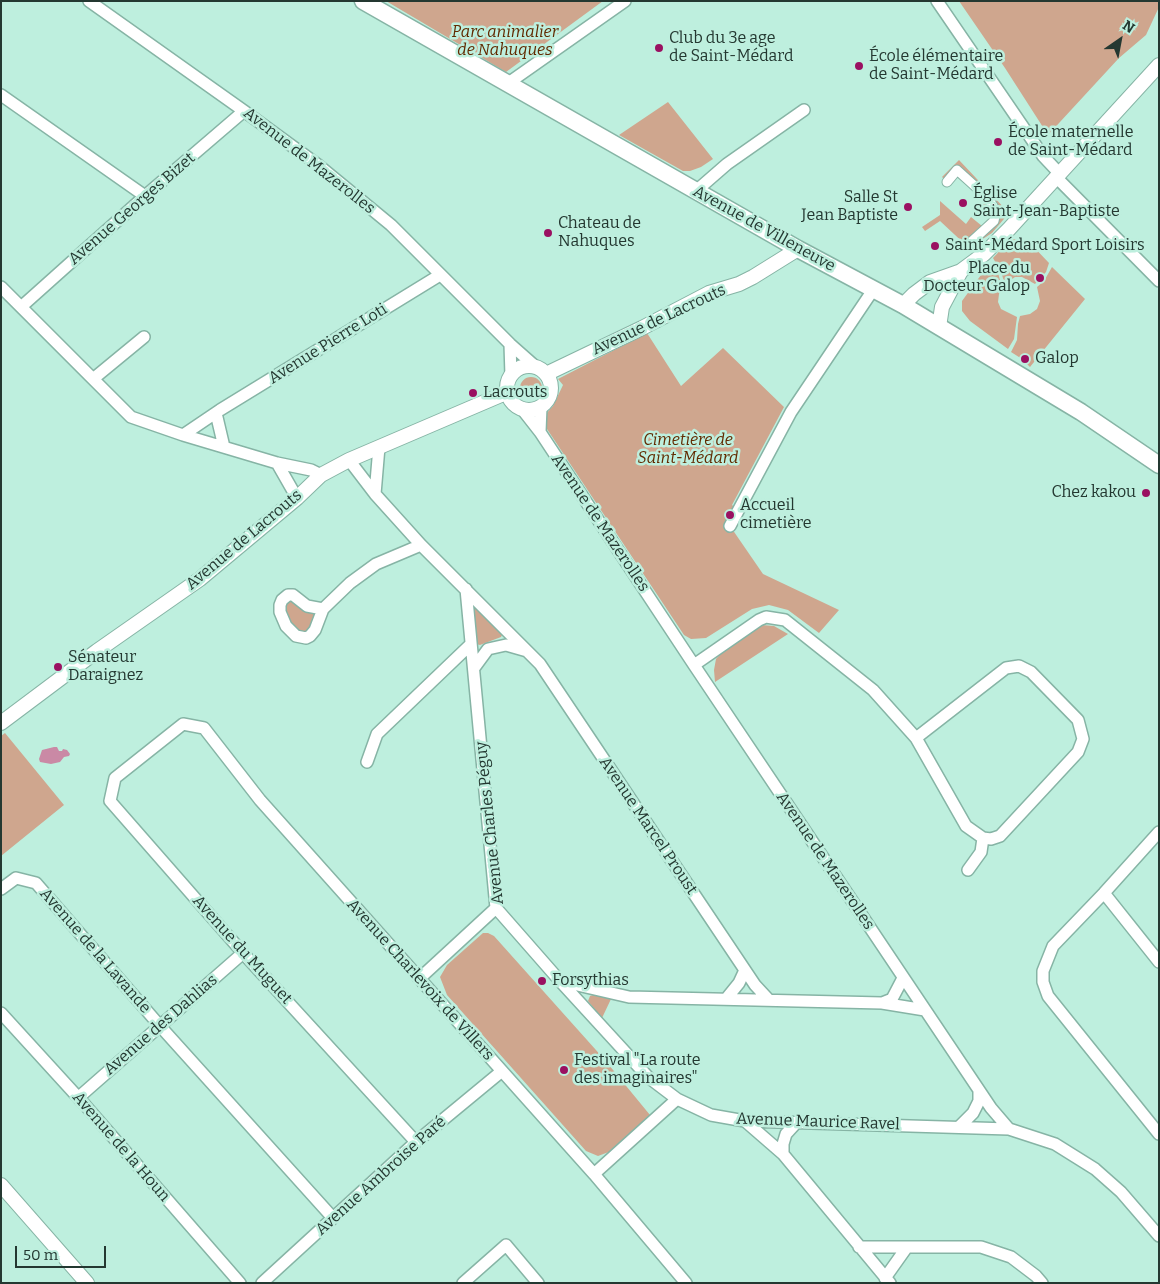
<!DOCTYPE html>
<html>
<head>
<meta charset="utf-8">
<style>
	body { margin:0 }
	#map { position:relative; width:1160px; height:1284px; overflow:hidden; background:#beefde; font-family:Bitter,serif }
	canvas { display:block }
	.frame { position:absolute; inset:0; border:2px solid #243831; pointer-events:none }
	.north { position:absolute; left:1095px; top:15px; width:50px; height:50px; -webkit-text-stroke:4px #beefde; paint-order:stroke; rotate:33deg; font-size:14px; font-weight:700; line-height:20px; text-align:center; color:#243831 }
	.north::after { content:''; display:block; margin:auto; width:18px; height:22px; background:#243831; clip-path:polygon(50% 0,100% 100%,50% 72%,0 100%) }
	.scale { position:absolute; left:15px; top:1246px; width:91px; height:22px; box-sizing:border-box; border:2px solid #243831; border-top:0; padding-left:6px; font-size:15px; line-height:18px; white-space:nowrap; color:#243831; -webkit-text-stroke:4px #beefde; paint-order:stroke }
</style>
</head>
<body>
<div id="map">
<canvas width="1160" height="1284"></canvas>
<div class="frame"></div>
<div class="north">N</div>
<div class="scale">50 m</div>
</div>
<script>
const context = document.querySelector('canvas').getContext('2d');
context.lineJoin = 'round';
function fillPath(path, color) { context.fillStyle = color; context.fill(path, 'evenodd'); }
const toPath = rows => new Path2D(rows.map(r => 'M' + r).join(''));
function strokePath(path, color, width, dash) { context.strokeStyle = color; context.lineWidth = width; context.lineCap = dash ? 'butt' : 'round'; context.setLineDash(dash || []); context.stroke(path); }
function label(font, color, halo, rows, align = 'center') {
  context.font = font + ' Bitter,serif'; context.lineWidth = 5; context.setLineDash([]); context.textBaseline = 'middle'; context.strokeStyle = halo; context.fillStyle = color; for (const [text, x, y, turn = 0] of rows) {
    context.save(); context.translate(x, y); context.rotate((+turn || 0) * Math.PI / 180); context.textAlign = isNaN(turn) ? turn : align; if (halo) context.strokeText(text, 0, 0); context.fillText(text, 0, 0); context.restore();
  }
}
fillPath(toPath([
	[386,1,603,1,506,72],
	[959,1,1159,1,1159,7,1146,35,1119,58,1048,135,1005,68],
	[668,102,713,159,701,167,690,171,683,171,619,135],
	[959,160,1009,213,992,233,969,248,940,221,925,231,922,227,940,215,940,201,966,224,971,217,982,226,989,218,986,215,990,211,982,204,985,201,957,177,950,184,942,177],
	[1011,239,1028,241,1049,263,1046,272,1035,284,1022,277,1015,277,1005,284,1001,272,993,258],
	[989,264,998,273,1002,287,999,294,998,302,1001,309,1017,317,1014,339,1008,349,970,321,962,311,962,301],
	[1052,267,1085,299,1030,367,1025,362,1028,359,1025,357,1022,359,1011,352,1017,340,1018,324,1020,316,1030,314,1037,309,1040,301,1037,287,1044,281],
	[647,333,681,386,723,348,784,407,732,505,738,510,730,526,763,574,839,610,819,633,788,610,769,605,752,609,706,638,691,639,684,635,545,426,545,415,553,406,563,385,558,379],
	'520 388a11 11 0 1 1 22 0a11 11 0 1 1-22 0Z',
	[288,599,294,599,317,612,310,630,305,635,299,634,283,616,282,604],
	[474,604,502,635,501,637,480,645,476,644,471,606],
	[762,625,774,626,788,634,715,682,714,670,716,659,722,652],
	[5,733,64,805,1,856,1,736],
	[483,933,488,933,494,936,604,1059,650,1115,651,1118,614,1150,598,1156,586,1151,447,995,440,977,447,965],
	[596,994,611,999,602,1018,588,1001,590,996]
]), '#cfa68e');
fillPath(toPath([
	[54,747,57,747,59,751,62,751,63,749,67,750,70,754,69,756,64,757,60,762,51,764,40,762,39,759,42,750]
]), '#ca89a5');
const pedestrian = toPath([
	[947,182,957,170,988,198,996,211,994,221,972,241]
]);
const minor = toPath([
	[89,1,244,111,318,165,391,225,510,344,536,367],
	[937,1,1043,156,1059,173],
	[507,84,625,1],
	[1,95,145,196],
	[1056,177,1159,281],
	[696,191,727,164,804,110],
	[1,287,131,417,183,435,277,463,311,470,321,475],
	[21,307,145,196,244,111],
	[510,344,511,376],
	[93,379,144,337],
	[522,409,540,432,694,665,991,1108,1009,1129,1055,1144,1095,1169,1121,1192,1159,1236],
	[216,413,224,447],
	[540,432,541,407],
	[183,435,220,410,440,275],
	[349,460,375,494,421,545,540,664,755,985,768,999],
	[277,463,297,498],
	[375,494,379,447],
	[730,526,791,412,873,290],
	[466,589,496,908,560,981,629,997,882,1003,925,1010],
	[323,609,307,606,293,595,288,595,282,600,280,605,280,612,286,626,296,636,306,638,310,636,315,630,323,609,350,583,376,564,421,545],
	[694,665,759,620,766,617,785,620,873,690,916,738,966,826,983,838,991,839,1000,836,1078,752,1083,739,1078,720,1031,672,1019,666,1006,668,916,738],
	[474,668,488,649,506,645,527,651],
	[367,762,377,734,470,645],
	[1159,832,1104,893,1053,946,1043,971,1043,982,1048,996,1159,1134],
	[968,870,981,852,983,838],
	[1,889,16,878,36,883,160,1026,333,1218],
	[1104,893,1159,962],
	[420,978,496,908],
	[560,981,648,1077,677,1099,711,1115,745,1121,1009,1129],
	[726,999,739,983,745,970],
	[882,1003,892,999,903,978],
	[1,1013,85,1105,240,1283],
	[79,1097,243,953],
	[745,1121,783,1154,890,1283],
	[959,1127,973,1113,979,1101,979,1092],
	[416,1142,243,953,110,801,115,778,183,724,204,728,260,800,594,1174,686,1283],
	[783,1154,783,1144,786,1134,797,1122],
	[594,1174,677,1099],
	[859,1247,981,1247,1011,1257,1036,1276,1042,1283],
	[885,1278,907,1247],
	[262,1283,416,1142,502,1071],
	[463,1283,506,1245,538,1283]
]);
const tertiary = toPath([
	[903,305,914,294,930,282,961,271,984,254,1009,229,1159,65],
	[939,327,942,307,961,271],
	'507 388a22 22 0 1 1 44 0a22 22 0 1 1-44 0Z',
	[546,374,642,328,709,293,739,284,753,277,798,249],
	[1,723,97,651,200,579,297,498,321,475,349,460,508,392],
	[1,1185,87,1283]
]);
const secondary = toPath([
	[363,1,798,249,903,305,1081,412,1159,465]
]);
strokePath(pedestrian, '#86b4a5', 11);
strokePath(minor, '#86b4a5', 14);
strokePath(tertiary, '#86b4a5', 16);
strokePath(secondary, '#86b4a5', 19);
strokePath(pedestrian, '#fff', 9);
strokePath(minor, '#fff', 11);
strokePath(tertiary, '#fff', 14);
strokePath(secondary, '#fff', 16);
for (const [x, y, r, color] of [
	[659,48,5,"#9a1061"],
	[859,66,5,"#9a1061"],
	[998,142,5,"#9a1061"],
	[963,203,5,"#9a1061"],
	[908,207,5,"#9a1061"],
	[548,233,5,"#9a1061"],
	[935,246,5,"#9a1061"],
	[1040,278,5,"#9a1061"],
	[1025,359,5,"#9a1061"],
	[473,393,5,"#9a1061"],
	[1146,493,5,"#9a1061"],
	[730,515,5,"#9a1061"],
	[58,667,5,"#9a1061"],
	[542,981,5,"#9a1061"],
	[564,1070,5,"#9a1061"]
]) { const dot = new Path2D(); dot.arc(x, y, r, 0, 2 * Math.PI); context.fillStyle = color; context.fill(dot); strokePath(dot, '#beefde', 2); }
label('italic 16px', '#612a00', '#beefde', [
	["Parc animalier",505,33],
	["de Nahuques",505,51],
	["Cimetière de",688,441],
	["Saint-Médard",688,459]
]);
label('16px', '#243831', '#beefde', [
	["Club du 3e age",669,39],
	["de Saint-Médard",669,57],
	["École élémentaire",869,57],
	["de Saint-Médard",869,75],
	["École maternelle",1008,133],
	["de Saint-Médard",1008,151],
	["Église",973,194],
	["Saint-Jean-Baptiste",973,212],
	["Salle St",898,198,"right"],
	["Jean Baptiste",898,216,"right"],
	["Chateau de",558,224],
	["Nahuques",558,242],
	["Saint-Médard Sport Loisirs",945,246],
	["Place du",1030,269,"right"],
	["Docteur Galop",1030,287,"right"],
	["Galop",1035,359],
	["Lacrouts",483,393],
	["Chez kakou",1136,493,"right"],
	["Accueil",740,506],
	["cimetière",740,524],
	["Sénateur",68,658],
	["Daraignez",68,676],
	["Forsythias",552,981],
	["Festival \"La route",574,1061],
	["des imaginaires\"",574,1079]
], 'left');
label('16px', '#243831', '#beefde', [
	["Avenue de Mazerolles",309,161,38],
	["Avenue Georges Bizet",132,209,-41],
	["Avenue de Villeneuve",764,229,29],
	["Avenue de Lacrouts",659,320,-25],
	["Avenue Pierre Loti",328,344,-32],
	["Avenue de Mazerolles",600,523,56],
	["Avenue de Lacrouts",244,540,-40],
	["Avenue Charles Péguy",490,823,-96],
	["Avenue Marcel Proust",648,826,56],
	["Avenue de Mazerolles",825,861,56],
	["Avenue du Muguet",242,950,48],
	["Avenue de la Lavande",95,951,49],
	["Avenue Charlevoix de Villers",420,980,48],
	["Avenue des Dahlias",161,1025,-41],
	["Avenue Maurice Ravel",818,1122,2],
	["Avenue de la Houn",121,1147,49],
	["Avenue Ambroise Paré",381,1176,-42]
]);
</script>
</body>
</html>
